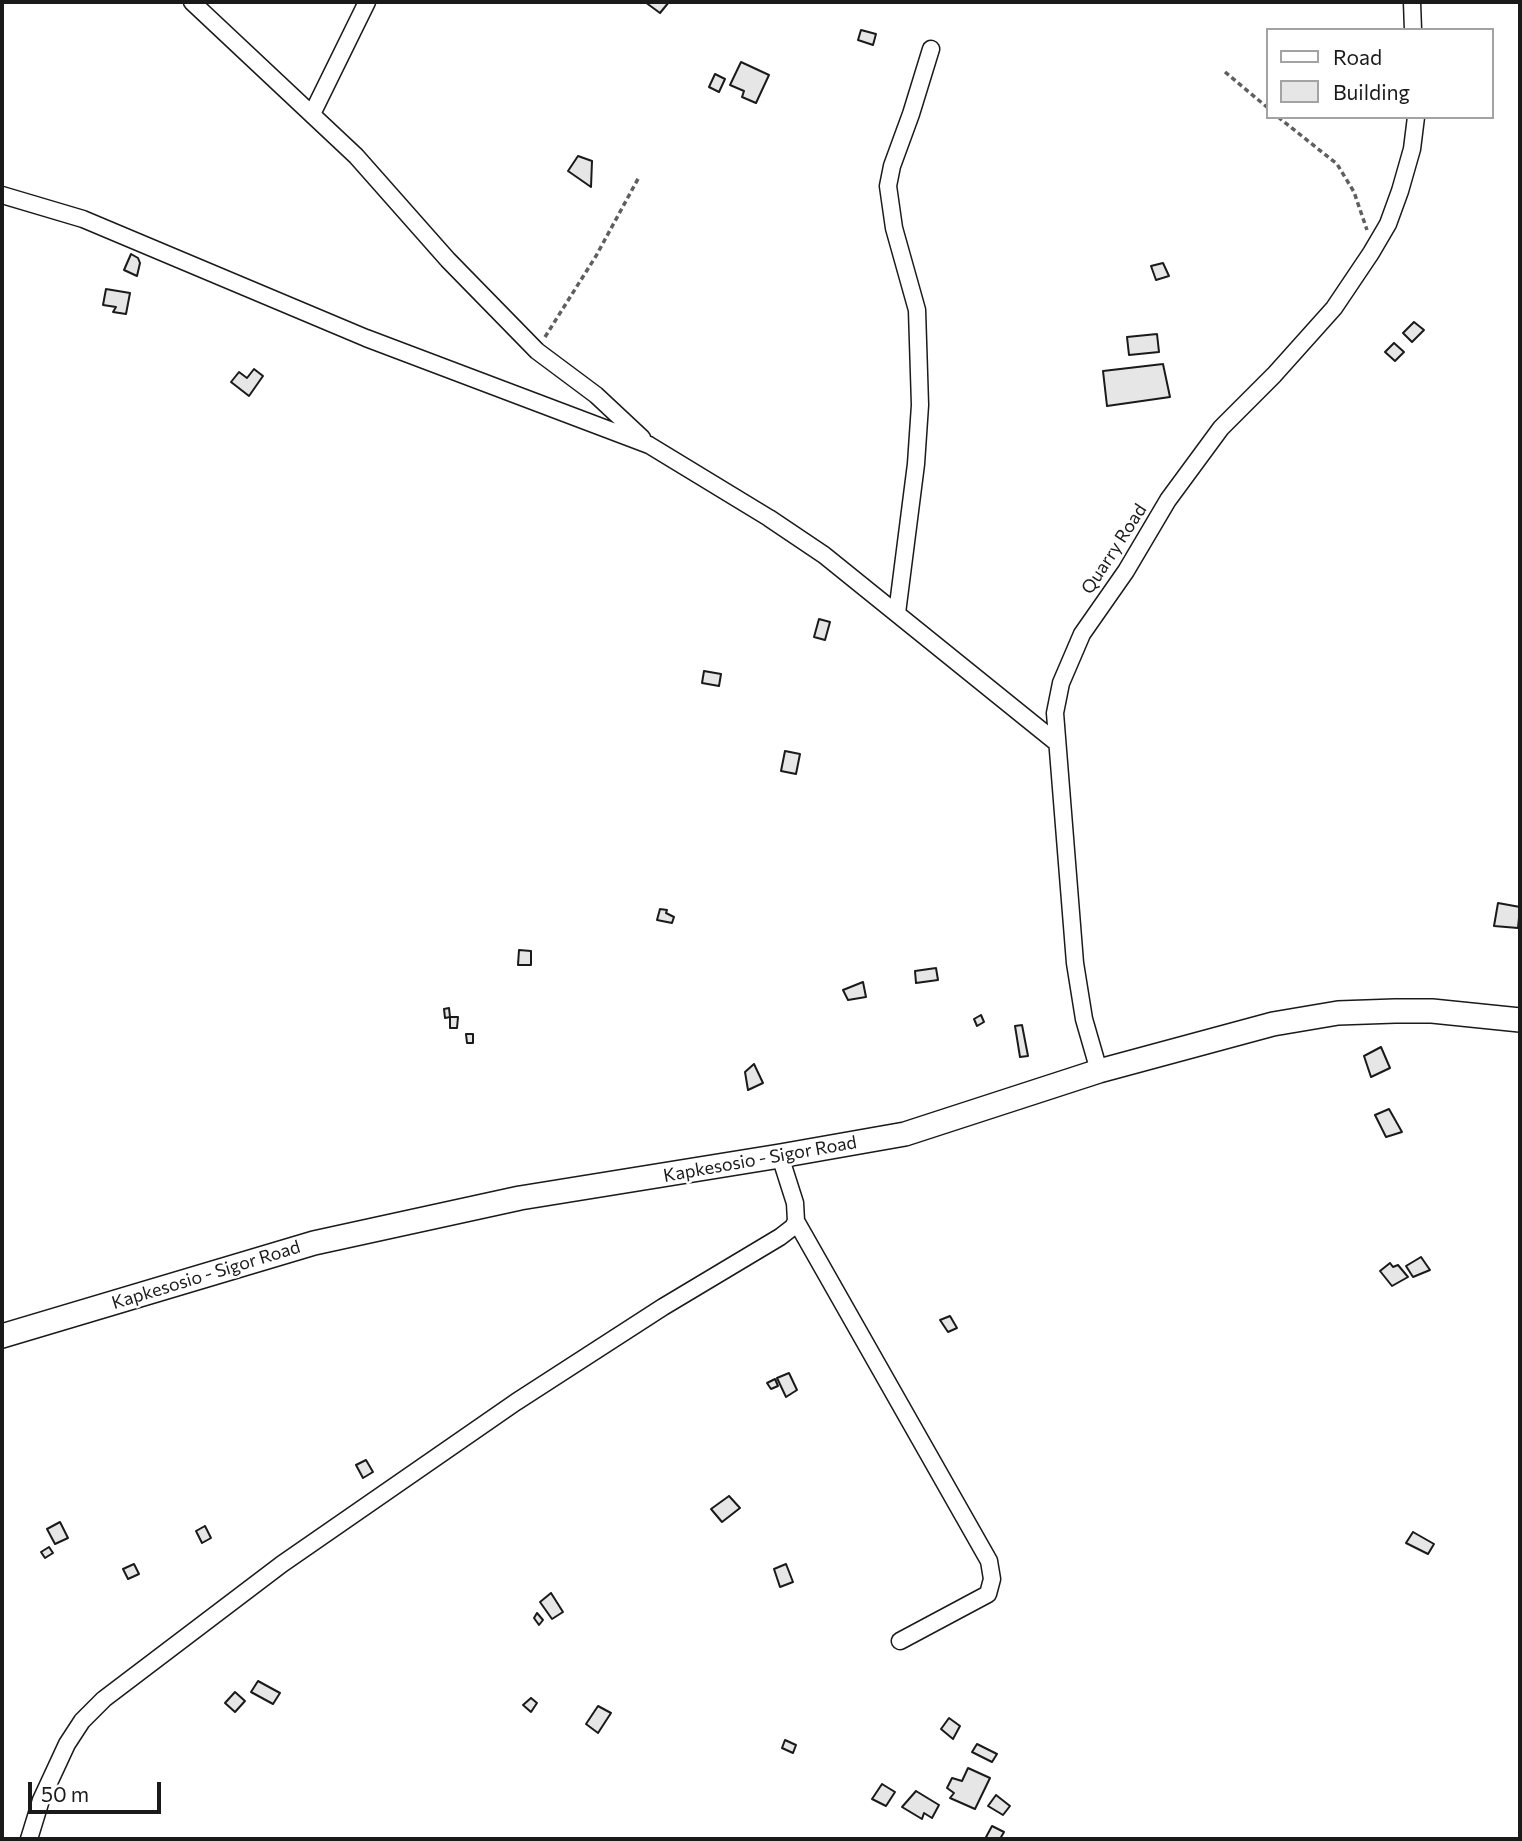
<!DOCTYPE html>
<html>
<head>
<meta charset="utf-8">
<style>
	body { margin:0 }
	#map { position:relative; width:1522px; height:1841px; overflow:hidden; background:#fff; font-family:Commissioner,sans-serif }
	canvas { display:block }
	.frame { position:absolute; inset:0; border:4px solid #1a1a1a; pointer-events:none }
	.legend { position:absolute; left:1266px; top:28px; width:228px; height:91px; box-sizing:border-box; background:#fff; border:2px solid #a3a3a3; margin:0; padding:9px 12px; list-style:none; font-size:21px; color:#1a1a1a }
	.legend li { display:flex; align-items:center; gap:14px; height:35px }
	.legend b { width:35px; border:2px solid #a3a3a3 }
	.scale { position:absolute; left:28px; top:1782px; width:133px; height:32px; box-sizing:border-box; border:4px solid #1a1a1a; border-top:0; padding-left:9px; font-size:21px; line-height:24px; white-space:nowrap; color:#1a1a1a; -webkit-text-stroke:5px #fff; paint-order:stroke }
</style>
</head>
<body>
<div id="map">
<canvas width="1522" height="1841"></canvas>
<div class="frame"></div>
<ul class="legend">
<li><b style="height:9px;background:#fff"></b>Road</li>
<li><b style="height:19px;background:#e6e6e6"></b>Building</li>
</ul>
<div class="scale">50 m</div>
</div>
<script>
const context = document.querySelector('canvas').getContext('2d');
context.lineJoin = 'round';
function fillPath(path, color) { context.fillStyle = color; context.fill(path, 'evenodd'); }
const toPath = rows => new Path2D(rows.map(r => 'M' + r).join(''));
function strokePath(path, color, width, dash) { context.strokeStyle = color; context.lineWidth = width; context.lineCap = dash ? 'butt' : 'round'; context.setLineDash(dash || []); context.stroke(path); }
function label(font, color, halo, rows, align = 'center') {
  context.font = font + ' Commissioner,sans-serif'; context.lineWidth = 5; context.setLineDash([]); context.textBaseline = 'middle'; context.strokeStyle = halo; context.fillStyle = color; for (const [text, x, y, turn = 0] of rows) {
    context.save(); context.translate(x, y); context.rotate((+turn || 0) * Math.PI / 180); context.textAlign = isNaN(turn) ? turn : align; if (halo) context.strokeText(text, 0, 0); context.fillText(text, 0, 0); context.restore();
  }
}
const building = toPath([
	[645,2,669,2,660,13,645,2],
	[861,30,876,34,873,45,858,40,861,30],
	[741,62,769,75,756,103,742,97,744,91,730,85,741,62],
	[715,74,725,79,719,92,709,87,715,74],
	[578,156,592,161,591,187,568,171,578,156],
	[131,254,138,258,140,263,137,276,124,270,131,254],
	[1163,263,1169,276,1156,280,1151,266,1163,263],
	[106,289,130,293,126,314,113,312,116,307,103,305,106,289],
	[1414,322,1424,330,1412,342,1403,333,1414,322],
	[1157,334,1159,352,1129,355,1127,337,1157,334],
	[1394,343,1404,352,1395,361,1385,352,1394,343],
	[1163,364,1170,397,1107,406,1103,371,1163,364],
	[254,369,263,376,249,396,231,382,239,372,247,378,254,369],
	[819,619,830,622,825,640,814,637,819,619],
	[704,671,721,674,719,686,702,683,704,671],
	[785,751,800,754,796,774,781,771,785,751],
	[1498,903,1520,907,1518,928,1494,926,1498,903],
	[660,909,667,910,666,913,674,917,672,923,657,920,660,909],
	[519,950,531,951,531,965,518,965,519,950],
	[936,968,938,980,916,983,915,971,936,968],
	[863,982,866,997,848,1000,843,990,863,982],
	[449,1008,450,1017,445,1018,444,1009,449,1008],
	[981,1015,984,1022,977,1026,974,1019,981,1015],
	[450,1017,458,1017,457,1028,450,1028,450,1017],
	[1022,1025,1028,1056,1020,1057,1015,1026,1022,1025],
	[466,1034,473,1034,473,1043,467,1043,466,1034],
	[1381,1047,1390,1068,1371,1077,1364,1056,1381,1047],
	[754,1064,763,1083,748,1090,745,1072,754,1064],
	[1389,1109,1402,1132,1386,1137,1375,1115,1389,1109],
	[1421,1257,1430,1270,1413,1277,1406,1266,1421,1257],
	[1390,1263,1393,1267,1398,1265,1408,1277,1392,1286,1380,1271,1390,1263],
	[950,1316,957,1328,948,1332,940,1320,950,1316],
	[789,1373,797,1390,786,1397,777,1378,789,1373],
	[775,1379,778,1386,771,1389,767,1383,775,1379],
	[366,1460,373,1472,363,1478,356,1465,366,1460],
	[729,1496,740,1508,722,1522,711,1509,729,1496],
	[60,1522,68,1538,55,1544,47,1529,60,1522],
	[205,1526,211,1538,202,1543,196,1531,205,1526],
	[1413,1532,1434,1544,1428,1554,1406,1543,1413,1532],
	[49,1547,53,1553,45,1558,41,1552,49,1547],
	[134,1564,139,1574,128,1579,123,1569,134,1564],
	[786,1564,793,1582,780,1587,774,1569,786,1564],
	[551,1593,563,1612,552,1619,540,1602,551,1593],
	[537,1613,543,1620,539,1625,534,1618,537,1613],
	[258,1681,280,1693,273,1704,251,1692,258,1681],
	[235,1692,245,1701,235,1712,225,1703,235,1692],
	[531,1698,537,1703,531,1712,523,1705,531,1698],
	[598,1706,611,1713,598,1733,586,1724,598,1706],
	[949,1718,960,1726,953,1739,941,1729,949,1718],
	[785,1740,796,1745,793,1753,782,1748,785,1740],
	[977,1744,997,1754,992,1762,972,1752,977,1744],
	[968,1768,990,1778,975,1809,950,1798,954,1793,947,1788,952,1778,962,1781,968,1768],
	[882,1784,895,1792,886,1806,872,1799,882,1784],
	[916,1791,939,1805,932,1818,924,1813,922,1819,902,1807,916,1791],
	[996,1795,1010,1806,1003,1815,988,1806,996,1795],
	[992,1826,1004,1832,1000,1839,985,1839,992,1826]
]);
fillPath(building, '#e6e6e6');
strokePath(building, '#1a1a1a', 2);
const street = toPath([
	[192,2,356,156,448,260,537,351,596,395,642,438],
	[1412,2,1413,30],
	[312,114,367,2],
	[2,195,83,219,366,338,649,445,769,518,824,555,1057,743],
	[897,613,916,464,920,405,917,310,894,228,888,186,892,166,911,114,931,49],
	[1099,1071,1084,1019,1075,963,1055,713,1061,683,1082,634,1126,571,1168,500,1221,428,1274,375,1334,308,1371,253,1388,224,1400,191,1412,149,1416,117],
	[780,1156,795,1203,796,1221,989,1561,992,1579,988,1594,900,1641],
	[29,1839,41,1800,67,1744,82,1721,104,1699,282,1564,516,1402,663,1307,780,1237,793,1227,796,1221]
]);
const secondary = toPath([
	[2,1336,314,1243,520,1198,780,1156,905,1134,1099,1071,1273,1024,1338,1013,1395,1011,1432,1011,1520,1020]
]);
strokePath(street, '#1a1a1a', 19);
strokePath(secondary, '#1a1a1a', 26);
strokePath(toPath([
	[1225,72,1268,108],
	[1278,117,1337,164,1354,192,1367,230],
	[545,337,596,256,639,177]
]), '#5f5f5f', 3.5, [5, 3.5]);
strokePath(street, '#fff', 16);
strokePath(secondary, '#fff', 23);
label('18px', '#1a1a1a', '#fff', [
	["Quarry Road",1114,549,-57],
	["Kapkesosio - Sigor Road",760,1159,-10],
	["Kapkesosio - Sigor Road",206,1275,-17]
]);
</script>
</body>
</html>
